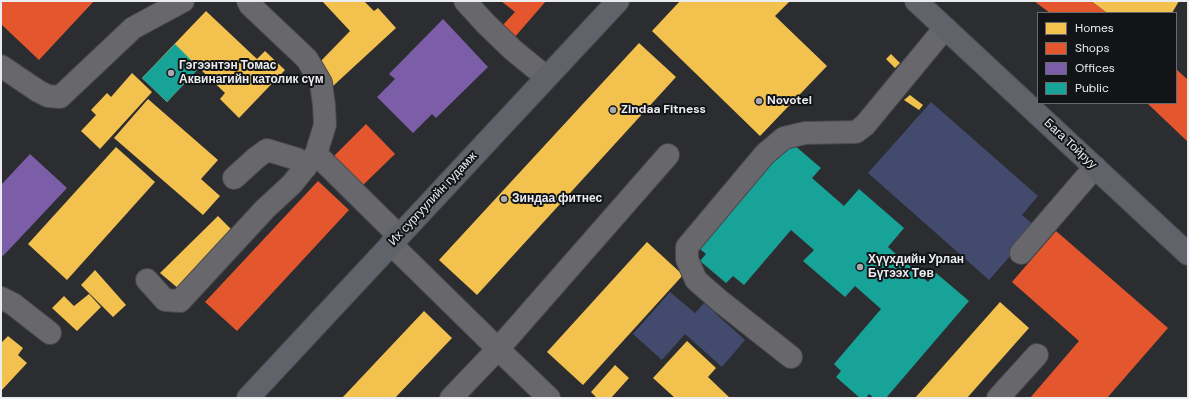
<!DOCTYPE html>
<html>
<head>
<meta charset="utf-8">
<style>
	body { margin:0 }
	#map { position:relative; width:1189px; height:399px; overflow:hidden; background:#2c2d30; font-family:"DM Sans",sans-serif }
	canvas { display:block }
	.frame { position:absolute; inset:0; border:2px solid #ebecf0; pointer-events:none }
	.legend { position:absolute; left:1037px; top:12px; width:140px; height:92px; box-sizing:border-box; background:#131417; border:1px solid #696a6e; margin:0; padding:5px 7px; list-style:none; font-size:12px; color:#ebecf0 }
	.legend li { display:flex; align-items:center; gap:8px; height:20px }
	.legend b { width:20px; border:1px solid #696a6e }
</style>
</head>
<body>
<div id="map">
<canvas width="1189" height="399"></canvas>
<div class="frame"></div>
<ul class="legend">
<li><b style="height:11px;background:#f2c14e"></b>Homes</li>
<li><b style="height:11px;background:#e4572e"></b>Shops</li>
<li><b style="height:11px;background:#7b5ea7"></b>Offices</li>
<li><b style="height:11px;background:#17a398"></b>Public</li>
</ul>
</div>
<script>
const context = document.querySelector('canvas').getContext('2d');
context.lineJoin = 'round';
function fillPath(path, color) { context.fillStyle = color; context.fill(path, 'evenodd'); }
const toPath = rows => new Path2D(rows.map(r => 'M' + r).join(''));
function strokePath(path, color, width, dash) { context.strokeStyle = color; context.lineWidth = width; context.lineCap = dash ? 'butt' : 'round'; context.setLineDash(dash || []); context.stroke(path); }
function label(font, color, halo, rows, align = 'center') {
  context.font = font + ' "DM Sans",sans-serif'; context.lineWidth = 4; context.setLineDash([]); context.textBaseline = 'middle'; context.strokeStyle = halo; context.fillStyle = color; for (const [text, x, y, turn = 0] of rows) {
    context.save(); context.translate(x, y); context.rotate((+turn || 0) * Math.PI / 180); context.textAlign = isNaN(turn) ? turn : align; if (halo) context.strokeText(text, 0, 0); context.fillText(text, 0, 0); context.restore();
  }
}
fillPath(toPath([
	[931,102,1038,196,1022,215,1036,227,989,280,868,173],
	[670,292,695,313,704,303,745,340,722,367,685,334,662,360,633,334]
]), '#424a6e');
fillPath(toPath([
	[322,1,364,1,374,11,378,8,396,28,333,86,325,75,318,64,350,31],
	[680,1,790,1,775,16,827,66,760,136,652,31],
	[1091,1,1179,1,1172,13,1107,13],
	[206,11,257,59,265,51,285,70,239,118,220,99,225,93,199,68,167,102,142,78],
	[639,43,676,77,477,295,439,260],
	[891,54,900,63,895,68,886,59],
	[132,73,152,92,100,149,81,131,96,115,91,110,107,93,111,97],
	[910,95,923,105,919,110,904,100],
	[148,99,218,160,201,179,220,196,203,215,114,138],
	[116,147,155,182,67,280,28,244],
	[218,216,231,229,179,289,160,273],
	[647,242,683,275,583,385,547,352],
	[95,270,126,305,113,317,81,285],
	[89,294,101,307,77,331,52,308,64,296,74,306],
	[1000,302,1029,328,967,398,915,398],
	[424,311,452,338,395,398,342,398],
	[8,336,23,348,18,355,27,363,1,391,1,341,2,342],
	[687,341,716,368,708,377,730,398,675,398,653,378],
	[615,365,629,378,611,398,597,398,591,392]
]), '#f2c14e');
fillPath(toPath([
	[1,1,94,1,39,60,1,24],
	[501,1,546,1,514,38,501,27,515,12],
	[1034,1,1091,1,1107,13,1050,13],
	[1176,69,1188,80,1188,142,1147,103,1176,103],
	[366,124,395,154,362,186,333,157],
	[318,181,349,210,237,331,205,302],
	[1056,231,1168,328,1107,398,1030,398,1079,341,1012,282]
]), '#e4572e');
fillPath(toPath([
	[443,19,488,67,436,118,432,114,413,133,377,97,395,79,389,74],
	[30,154,67,188,3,256,1,254,1,185]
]), '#7b5ea7');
fillPath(toPath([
	[175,44,199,68,167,102,142,78],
	[787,139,821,168,812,178,844,206,859,189,904,228,888,247,928,282,936,273,969,301,886,398,874,398,869,394,866,398,860,398,836,377,841,371,834,364,881,309,855,286,845,297,803,261,814,250,791,230,744,285,733,276,726,283,700,261,706,254,695,245]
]), '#17a398');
const minor = toPath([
	[465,1,486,24,513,50,546,77],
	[1,66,38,91,48,96,60,97,133,28,183,1],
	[316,154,399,236],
	[234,178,256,158,267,150,297,159,306,167],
	[391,244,498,349,549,398],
	[1021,253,1095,167],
	[147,280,165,300,180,301,265,209,292,184,316,154,325,125,324,105,321,83,307,59,250,5,248,1],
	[1,298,13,304,50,333],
	[791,357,720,301,696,280,687,259,687,247,765,154,784,138,805,133,856,132,865,125,945,28],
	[451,398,498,349,668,155],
	[998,398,1037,355]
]);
const major = toPath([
	[916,1,1188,254],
	[248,398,618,1]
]);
strokePath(minor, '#48494c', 24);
strokePath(major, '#48494c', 24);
strokePath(minor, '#68686c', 22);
strokePath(major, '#61636b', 22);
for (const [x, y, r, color] of [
	[171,73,4,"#a8a9ad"],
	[759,101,4,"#a8a9ad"],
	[613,110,4,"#a8a9ad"],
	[504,199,4,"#a8a9ad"],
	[860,267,4,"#a8a9ad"]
]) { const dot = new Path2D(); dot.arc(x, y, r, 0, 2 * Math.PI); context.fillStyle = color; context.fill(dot); strokePath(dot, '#131417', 1.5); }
label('bold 12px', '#ebecf0', '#131417', [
	["Гэгээнтэн Томас",179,66],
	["Аквинагийн католик сүм",179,80],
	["Novotel",767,101],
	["Zindaa Fitness",621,110],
	["Зиндаа фитнес",512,199],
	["Хүүхдийн Урлан",868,260],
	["Бүтээх Төв",868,274]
], 'left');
label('12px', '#ebecf0', '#131417', [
	["Бага Тойруу",1070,144,43],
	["Их сургуулийн гудамж",433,199,-47]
]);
</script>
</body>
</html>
